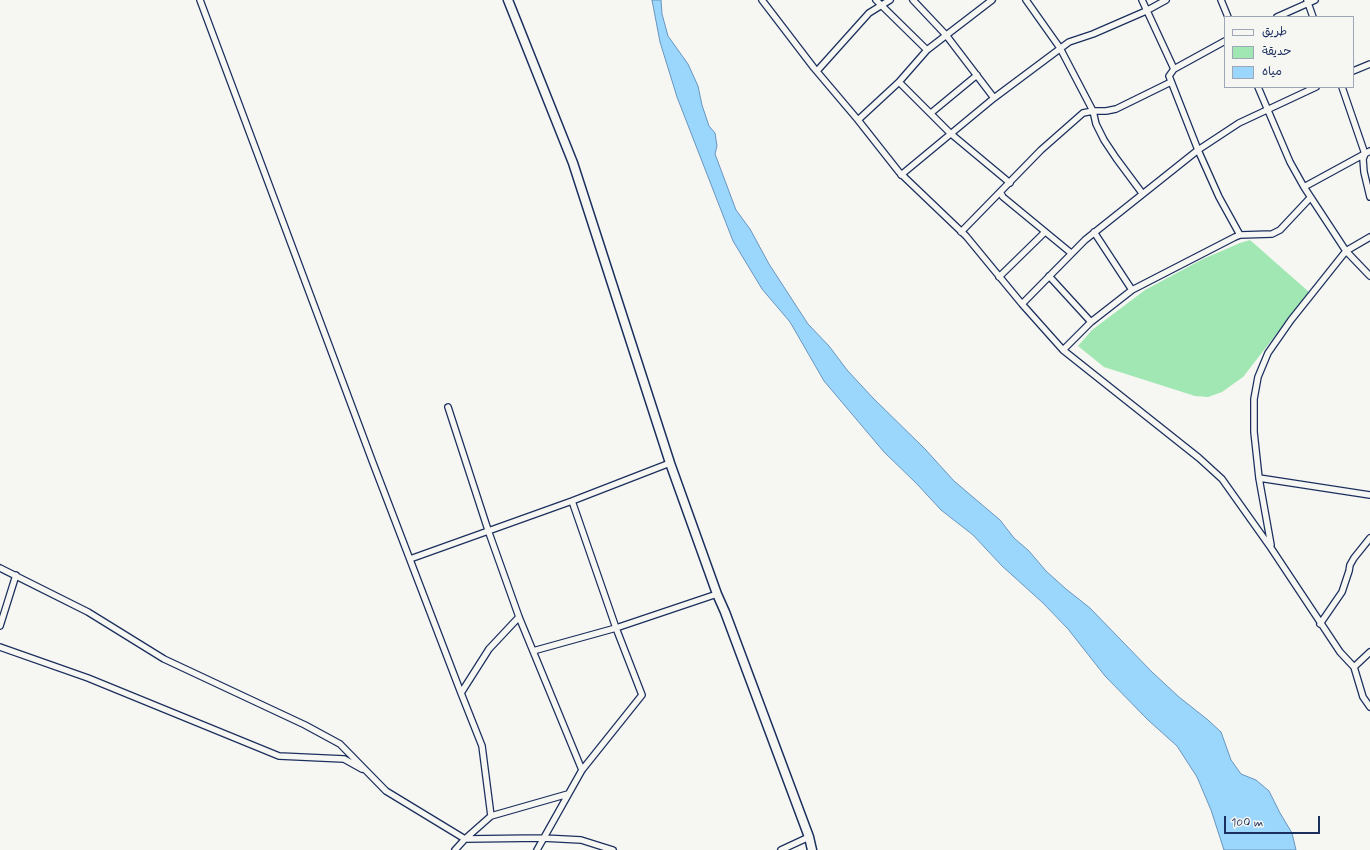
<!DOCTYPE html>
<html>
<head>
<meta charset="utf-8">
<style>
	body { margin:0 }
	#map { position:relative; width:1370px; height:850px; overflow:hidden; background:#f6f6f2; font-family:Mynerve,"Playpen Sans Arabic",sans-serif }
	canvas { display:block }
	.legend { position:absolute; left:1224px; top:16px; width:130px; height:72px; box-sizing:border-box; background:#f6f6f2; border:1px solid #9ea6b7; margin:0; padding:5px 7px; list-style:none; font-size:12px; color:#1b2f5e }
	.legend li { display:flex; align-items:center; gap:8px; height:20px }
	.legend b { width:20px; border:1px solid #9ea6b7 }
	.scale { position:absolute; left:1224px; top:816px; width:96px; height:18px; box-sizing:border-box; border:2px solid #1b2f5e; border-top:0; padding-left:5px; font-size:12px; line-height:14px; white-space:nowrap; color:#1b2f5e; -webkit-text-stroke:3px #f6f6f2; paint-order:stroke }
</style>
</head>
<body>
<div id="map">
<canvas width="1370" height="850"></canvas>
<ul class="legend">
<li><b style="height:5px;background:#f6f6f2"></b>طريق</li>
<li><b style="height:11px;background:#a0e7b3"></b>حديقة</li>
<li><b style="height:11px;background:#9bd7fc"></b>مياه</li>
</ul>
<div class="scale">100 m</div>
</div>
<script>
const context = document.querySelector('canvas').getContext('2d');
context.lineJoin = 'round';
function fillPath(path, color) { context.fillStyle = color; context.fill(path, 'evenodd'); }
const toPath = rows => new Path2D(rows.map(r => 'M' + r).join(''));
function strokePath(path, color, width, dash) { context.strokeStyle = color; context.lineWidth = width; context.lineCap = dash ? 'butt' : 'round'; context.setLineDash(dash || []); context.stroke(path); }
fillPath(toPath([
	[1250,240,1309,292,1243,377,1222,392,1208,397,1195,396,1104,367,1078,346,1092,330,1145,290,1203,259,1240,243]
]), '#a0e7b3');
const water = toPath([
	[652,0,661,0,662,14,668,36,688,64,698,86,702,105,709,126,715,133,717,146,715,154,736,210,750,229,769,264,808,324,829,346,847,370,873,398,925,449,954,481,1000,520,1014,538,1029,551,1046,571,1066,589,1090,608,1152,672,1179,697,1208,720,1221,732,1231,760,1241,774,1256,780,1269,791,1280,813,1292,833,1296,850,1224,850,1211,810,1197,777,1177,746,1148,720,1105,676,1068,629,1043,603,1002,566,973,535,941,510,917,484,884,452,824,381,790,322,762,289,733,241,677,97,660,42,652,0]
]);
fillPath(water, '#9bd7fc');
strokePath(water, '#6894bd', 1);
const street = toPath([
	[200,0,373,463,461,693],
	[762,0,814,68,858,120,899,172,966,236,1022,304,1063,350,1199,458,1222,479,1271,548,1340,652,1354,667,1363,697,1370,707],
	[876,0,927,50],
	[913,0,946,35,994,98],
	[1026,0,1060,48,1093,111,1096,124,1104,140,1116,158,1142,193],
	[1142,0,1174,69],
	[1221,0,1228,17],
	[1307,0,1313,17],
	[1277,17,1315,0],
	[1225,41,1174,69,1169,76,1198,150,1219,197,1240,235],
	[817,71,869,13,890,0],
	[1353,71,1370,64],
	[899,82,950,133,1010,183],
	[1258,87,1290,162,1304,187,1346,251,1370,276],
	[1342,87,1365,154,1363,159,1364,172,1370,197],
	[931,113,977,75],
	[858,120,899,82,927,50,992,0],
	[901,175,994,98,1069,42,1093,34,1146,11,1166,0],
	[1304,187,1370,151],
	[1000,192,1003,197,1071,253],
	[961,232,1041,150,1083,113,1093,111,1106,111,1116,109,1171,82],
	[1094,232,1132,290],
	[1049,276,1091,322],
	[999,277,1045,232],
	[1022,304,1085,240,1198,150,1239,123,1316,87],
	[1063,350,1091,322,1132,290,1235,237,1240,235,1272,234,1280,230,1310,198],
	[448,407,488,530,519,617,582,770],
	[1259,478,1370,495],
	[1271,545,1259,478,1254,432,1254,399,1258,377,1268,353,1291,320,1346,251,1370,237],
	[410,559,572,501,670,463],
	[0,568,88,612,164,659,305,725,340,744,386,791,465,839,543,838,581,840,613,850],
	[1320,624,1342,592,1349,571,1350,565,1354,558,1370,538],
	[0,626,16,575],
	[0,647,88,678,279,756,344,759,362,769],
	[533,651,616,628,717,594],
	[1354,667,1370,652],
	[491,816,482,746,461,693,489,649,519,617],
	[455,850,465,839,491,816,568,794],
	[537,850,582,770,642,695,616,628,572,501],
	[781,850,809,837]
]);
const secondary = toPath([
	[508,0,573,163,670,463,717,594,725,612,809,837,812,850]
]);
strokePath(street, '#1b2f5e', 8);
strokePath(secondary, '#1b2f5e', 11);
strokePath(street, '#f6f6f2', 5.5);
strokePath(secondary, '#f6f6f2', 8);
</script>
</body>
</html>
